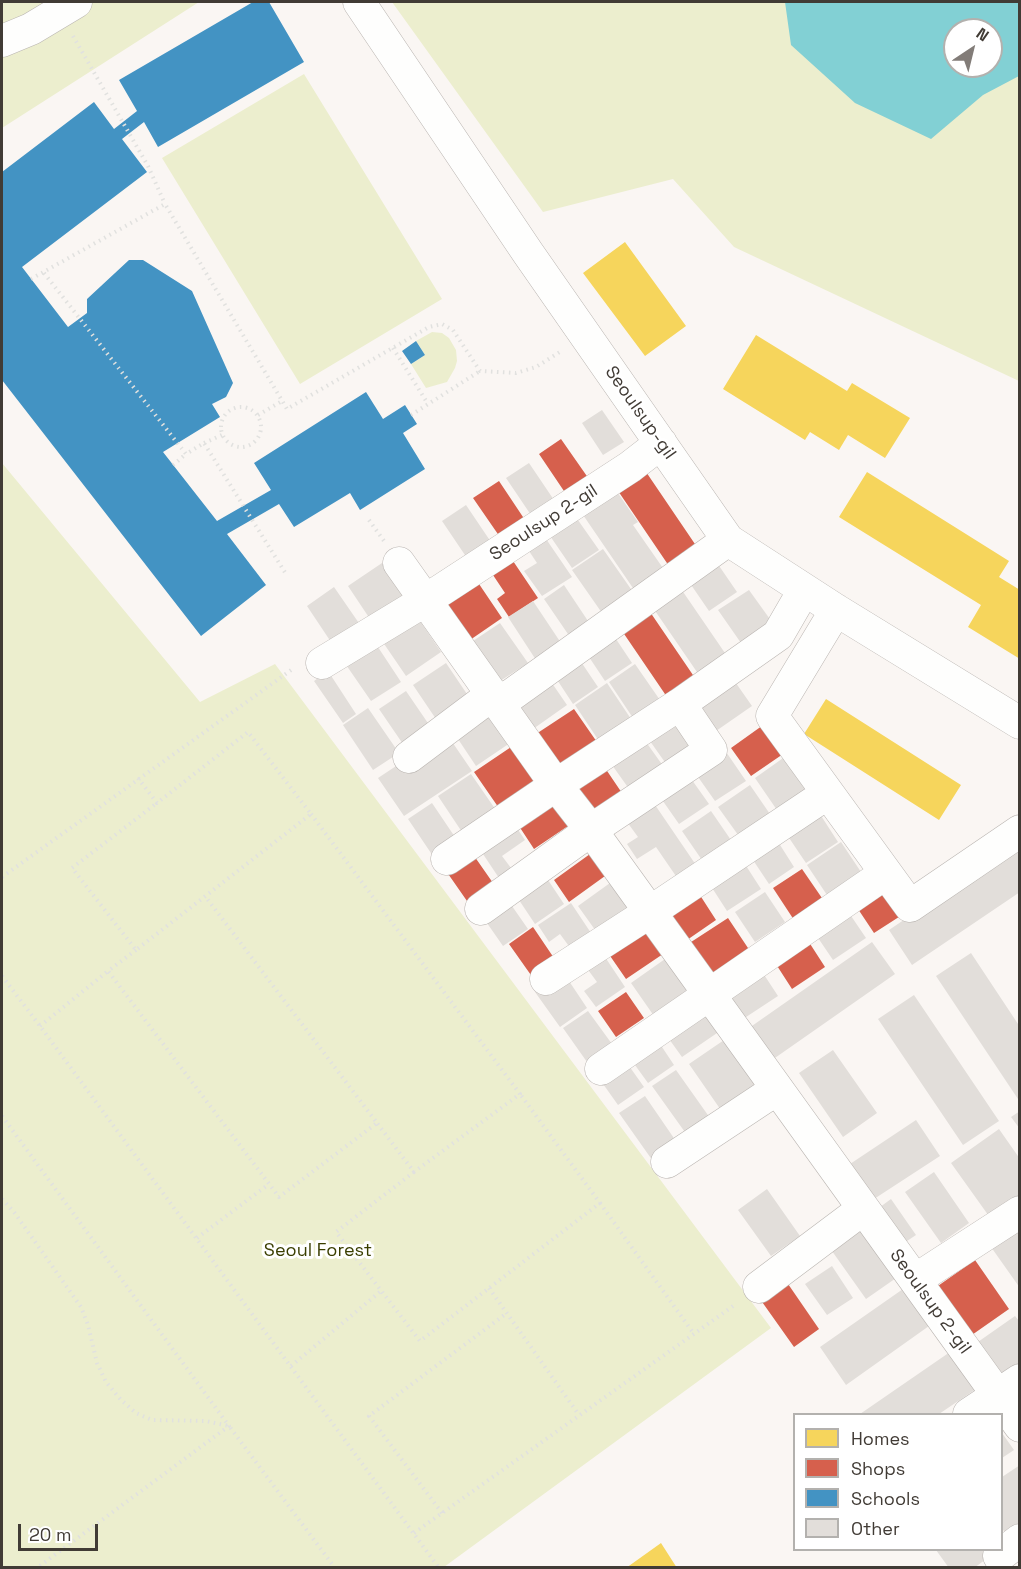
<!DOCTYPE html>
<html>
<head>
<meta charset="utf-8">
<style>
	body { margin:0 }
	#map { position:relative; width:1021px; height:1569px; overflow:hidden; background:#faf6f3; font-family:"Space Grotesk",sans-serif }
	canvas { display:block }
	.frame { position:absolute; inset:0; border:3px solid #413b35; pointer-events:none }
	.legend { position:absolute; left:793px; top:1413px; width:210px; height:138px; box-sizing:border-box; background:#fff; border:2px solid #b3b1ae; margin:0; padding:8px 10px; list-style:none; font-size:18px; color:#413b35 }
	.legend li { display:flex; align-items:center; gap:12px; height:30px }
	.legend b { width:30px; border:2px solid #b3b1ae }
	.north { position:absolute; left:943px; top:18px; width:60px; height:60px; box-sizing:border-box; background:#fff; border:2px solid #b3b1ae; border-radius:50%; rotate:35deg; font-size:16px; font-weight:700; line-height:24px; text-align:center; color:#413b35 }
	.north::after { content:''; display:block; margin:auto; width:21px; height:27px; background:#827c78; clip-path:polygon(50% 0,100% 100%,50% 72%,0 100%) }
	.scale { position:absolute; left:18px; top:1524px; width:80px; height:27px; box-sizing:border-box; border:3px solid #413b35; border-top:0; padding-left:8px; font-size:18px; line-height:21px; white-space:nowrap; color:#413b35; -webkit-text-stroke:4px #fff; paint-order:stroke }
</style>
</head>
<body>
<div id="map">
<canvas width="1021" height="1569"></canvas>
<div class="frame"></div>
<ul class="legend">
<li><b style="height:16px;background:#f6d55c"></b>Homes</li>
<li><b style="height:16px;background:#d6604d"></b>Shops</li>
<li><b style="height:16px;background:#4393c3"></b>Schools</li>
<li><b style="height:16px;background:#e2deda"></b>Other</li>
</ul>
<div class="north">N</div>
<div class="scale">20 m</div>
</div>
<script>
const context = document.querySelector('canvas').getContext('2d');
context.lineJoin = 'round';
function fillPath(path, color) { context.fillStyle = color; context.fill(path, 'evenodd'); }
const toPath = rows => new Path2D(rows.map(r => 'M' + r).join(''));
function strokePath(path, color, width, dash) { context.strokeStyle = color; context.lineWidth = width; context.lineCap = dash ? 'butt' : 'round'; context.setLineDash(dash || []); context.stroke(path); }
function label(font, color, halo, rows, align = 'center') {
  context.font = font + ' "Space Grotesk",sans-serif'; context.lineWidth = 6; context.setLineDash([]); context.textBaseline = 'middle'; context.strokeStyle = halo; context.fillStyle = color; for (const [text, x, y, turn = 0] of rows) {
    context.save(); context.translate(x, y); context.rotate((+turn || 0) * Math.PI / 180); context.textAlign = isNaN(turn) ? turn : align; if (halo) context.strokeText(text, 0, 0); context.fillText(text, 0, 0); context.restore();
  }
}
fillPath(toPath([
	[2,2,199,2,2,128],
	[392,2,1019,2,1019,381,734,247,673,179,543,212],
	[955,30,991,30,991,66,955,66],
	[304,74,442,299,300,384,162,158],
	[432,332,442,333,449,338,456,350,457,361,455,368,447,382,426,388,411,364,425,355,416,341],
	[2,463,200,702,275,664,771,1328,444,1567,2,1567]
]), '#eceece');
fillPath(toPath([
	[785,2,1019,2,1019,76,983,95,931,139,855,103,791,45],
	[955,30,991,30,991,66,955,66]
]), '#82d0d4');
fillPath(toPath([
	[625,242,686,326,645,356,583,273],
	[756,335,847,391,852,383,910,418,885,458,848,435,839,450,810,432,805,440,723,389],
	[867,472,1009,561,999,577,1020,590,1020,659,968,627,981,605,839,517],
	[826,699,961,785,939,820,804,734],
	[661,1543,677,1568,626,1568]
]), '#f6d55c');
fillPath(toPath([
	[561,439,591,482,568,497,539,454],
	[640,463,699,550,671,569,612,482],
	[499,481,527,523,502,540,473,498],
	[509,555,538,598,509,617,497,599,505,593,489,569],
	[477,581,502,618,470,640,445,602],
	[646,606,695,678,667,697,618,625],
	[574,709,599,745,561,771,536,734],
	[766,723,786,752,751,776,731,748],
	[514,745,543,787,503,814,474,772],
	[601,762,624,796,592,818,568,785],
	[548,797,568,826,534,849,515,820],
	[470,850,493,883,467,901,444,868],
	[590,854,605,876,569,902,554,880],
	[802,869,824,901,794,920,773,888],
	[882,885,902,915,874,933,854,903],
	[696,889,716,920,687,940,666,908],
	[728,918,750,951,710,977,688,944],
	[642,925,663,954,626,979,606,950],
	[533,927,556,961,533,978,509,944],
	[805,936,825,967,792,989,772,958],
	[626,992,644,1018,616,1037,598,1011],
	[975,1260,1009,1309,969,1337,935,1288],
	[786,1281,819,1329,794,1347,760,1299]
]), '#d6604d');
fillPath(toPath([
	[253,2,269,2,304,62,158,147,144,122,122,139,147,172,22,267,68,327,87,313,87,299,129,260,143,260,192,291,233,383,226,397,212,404,220,417,163,452,217,521,271,490,254,463,366,392,383,419,405,405,417,424,403,433,425,469,360,510,350,493,294,527,279,504,227,534,266,585,201,636,2,380,2,172,94,102,114,129,137,111,119,80],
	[416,341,425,355,411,364,402,351]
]), '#4393c3');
fillPath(toPath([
	[602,410,624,442,603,455,582,423],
	[529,463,556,503,533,518,506,478],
	[613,486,638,522,633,525,665,571,635,591,579,509],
	[466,505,493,545,469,561,442,521],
	[573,513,599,550,572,568,546,530],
	[542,533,572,577,542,596,524,571,537,563,525,545],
	[603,549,633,592,602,613,572,570],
	[713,557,737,592,709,611,685,576],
	[382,563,404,596,370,619,348,586],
	[677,583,727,656,699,675,649,602],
	[564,585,590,624,570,637,544,599],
	[334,587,363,629,335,648,307,606],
	[749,590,772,622,741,643,718,610],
	[533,601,561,643,536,660,508,617],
	[413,611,441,652,406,676,378,635],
	[500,623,528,663,497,683,470,643],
	[610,630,632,663,605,681,583,648],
	[372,638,401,682,371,701,342,659],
	[575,653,598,687,573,704,550,669],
	[446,663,471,700,438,722,413,685],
	[635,664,662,703,635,721,609,682],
	[328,671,356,714,343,723,314,681],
	[545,673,567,705,533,729,511,696],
	[731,676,752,706,716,731,694,701],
	[607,683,633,722,601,744,575,705],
	[406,691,432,729,405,747,379,709],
	[486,707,510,743,476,766,452,730],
	[368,708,399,753,373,770,343,725],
	[677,711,702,746,669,768,645,734],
	[446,733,472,771,404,816,378,778],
	[641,735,666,770,632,793,607,758],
	[722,746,746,781,715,801,691,767],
	[786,756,810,791,779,813,755,778],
	[687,773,709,804,679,824,658,794],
	[471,774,500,816,466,838,438,796],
	[750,785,772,817,741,839,718,807],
	[649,796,698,868,680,882,656,847,637,859,627,844,638,837,622,815],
	[432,803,459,843,435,859,408,819],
	[816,808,838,842,806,863,783,829],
	[711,811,733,843,704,863,682,831],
	[512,821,525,840,502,856,514,872,501,881,477,845],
	[775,837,794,867,769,884,749,854],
	[841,842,863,875,829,898,807,865],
	[1013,846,1020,856,1020,892,912,965,889,930],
	[741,858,761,889,727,911,707,880],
	[542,871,564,904,535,924,517,897],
	[610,883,630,911,598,934,578,906],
	[765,892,785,922,755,942,735,912],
	[505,896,528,929,503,946,480,913],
	[571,903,595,939,574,953,560,934,549,942,538,925],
	[845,907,866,938,833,960,812,929],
	[872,942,895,974,772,1060,749,1028],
	[601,951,625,987,596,1007,584,991,597,982,583,963],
	[971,953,1020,1027,1020,1102,936,976],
	[665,959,689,992,654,1016,631,983],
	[759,967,778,996,743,1019,725,990],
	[563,972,587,1008,560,1027,535,992],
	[914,995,999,1121,963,1145,878,1019],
	[702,1005,720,1031,682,1057,664,1032],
	[588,1011,612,1044,587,1062,563,1028],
	[654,1035,674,1065,648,1083,627,1054],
	[727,1038,763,1089,725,1116,689,1064],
	[833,1050,877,1113,843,1137,799,1073],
	[622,1056,644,1087,618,1105,596,1074],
	[676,1070,710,1118,687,1135,652,1086],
	[645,1096,680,1147,655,1164,619,1113],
	[1020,1111,1020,1129,1011,1117],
	[916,1120,940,1156,874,1199,850,1164],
	[999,1129,1020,1159,1020,1199,991,1219,951,1163],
	[934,1172,969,1223,941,1243,905,1192],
	[767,1189,800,1236,771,1256,738,1210],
	[891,1199,916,1235,901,1245,876,1210],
	[860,1220,899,1276,866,1299,827,1244],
	[1020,1227,1020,1288,991,1247],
	[832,1266,853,1298,827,1315,805,1284],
	[903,1289,929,1326,846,1385,820,1347],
	[1015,1316,1020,1322,1020,1363,999,1377,975,1344],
	[950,1352,976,1389,939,1414,860,1414],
	[1002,1433,1014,1450,1002,1458],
	[1020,1465,1020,1523,1005,1533,1002,1528,1002,1477],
	[936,1550,996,1550,997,1551,974,1568,949,1568]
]), '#e2deda');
const minor = toPath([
	[359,2,528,253,728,540,836,610,1020,723],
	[2,41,31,29,76,2],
	[399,563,556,785,591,830,1020,1426],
	[836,610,772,716,910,906,1020,831],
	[322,663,426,600,630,467,661,443],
	[500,703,728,540],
	[409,757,493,694],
	[447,859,556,785,680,704,778,635,804,590],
	[481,909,591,830,711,750,680,704],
	[546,979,650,912,828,793],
	[601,1069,886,873],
	[667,1162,777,1089],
	[915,1280,1020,1212],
	[759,1287,863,1209],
	[969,1414,1020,1380],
	[999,1556,1020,1540]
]);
strokePath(minor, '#b9b4b0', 33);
strokePath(toPath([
	[73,36,148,166,165,204],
	[44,273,186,454,204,443,286,574],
	[31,279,165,204,287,409,429,327,442,324,453,330,480,371,516,373,536,367,563,350],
	[393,348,428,404],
	'221 427a20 20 0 1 1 40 0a20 20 0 1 1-40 0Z',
	[258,415,282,401],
	[411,415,480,371],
	[204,443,222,435],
	[173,465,186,454],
	[369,520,384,541],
	[138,778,157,803,248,732,311,814,136,950,72,868,157,803],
	[311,814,520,1094,414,1172,377,1123],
	[2,877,294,668],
	[136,950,108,971,279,1197,377,1123,205,896],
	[2,976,40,1026,439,1568],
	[40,1026,108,971],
	[2,1116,229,1426,37,1568],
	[414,1172,336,1232,420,1341,600,1203,520,1094],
	[2,1199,14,1212,81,1307,88,1325,97,1363,106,1382,121,1400,136,1413,152,1420,206,1421,229,1426,335,1568],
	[600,1203,694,1334],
	[197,1238,269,1184],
	[489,1288,579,1415],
	[291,1366,381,1291],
	[442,1513,369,1416,507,1313],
	[414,1533,736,1304]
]), '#e1e1df', 4, [1.5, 4.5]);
strokePath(minor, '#fefefd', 32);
label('18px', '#413b35', '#fff', [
	["Seoulsup-gil",640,413,55],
	["Seoulsup 2-gil",544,523,-33],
	["Seoulsup 2-gil",930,1302,54]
]);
label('18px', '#3a3e00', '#fff', [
	["Seoul Forest",318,1251]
]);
</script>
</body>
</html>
